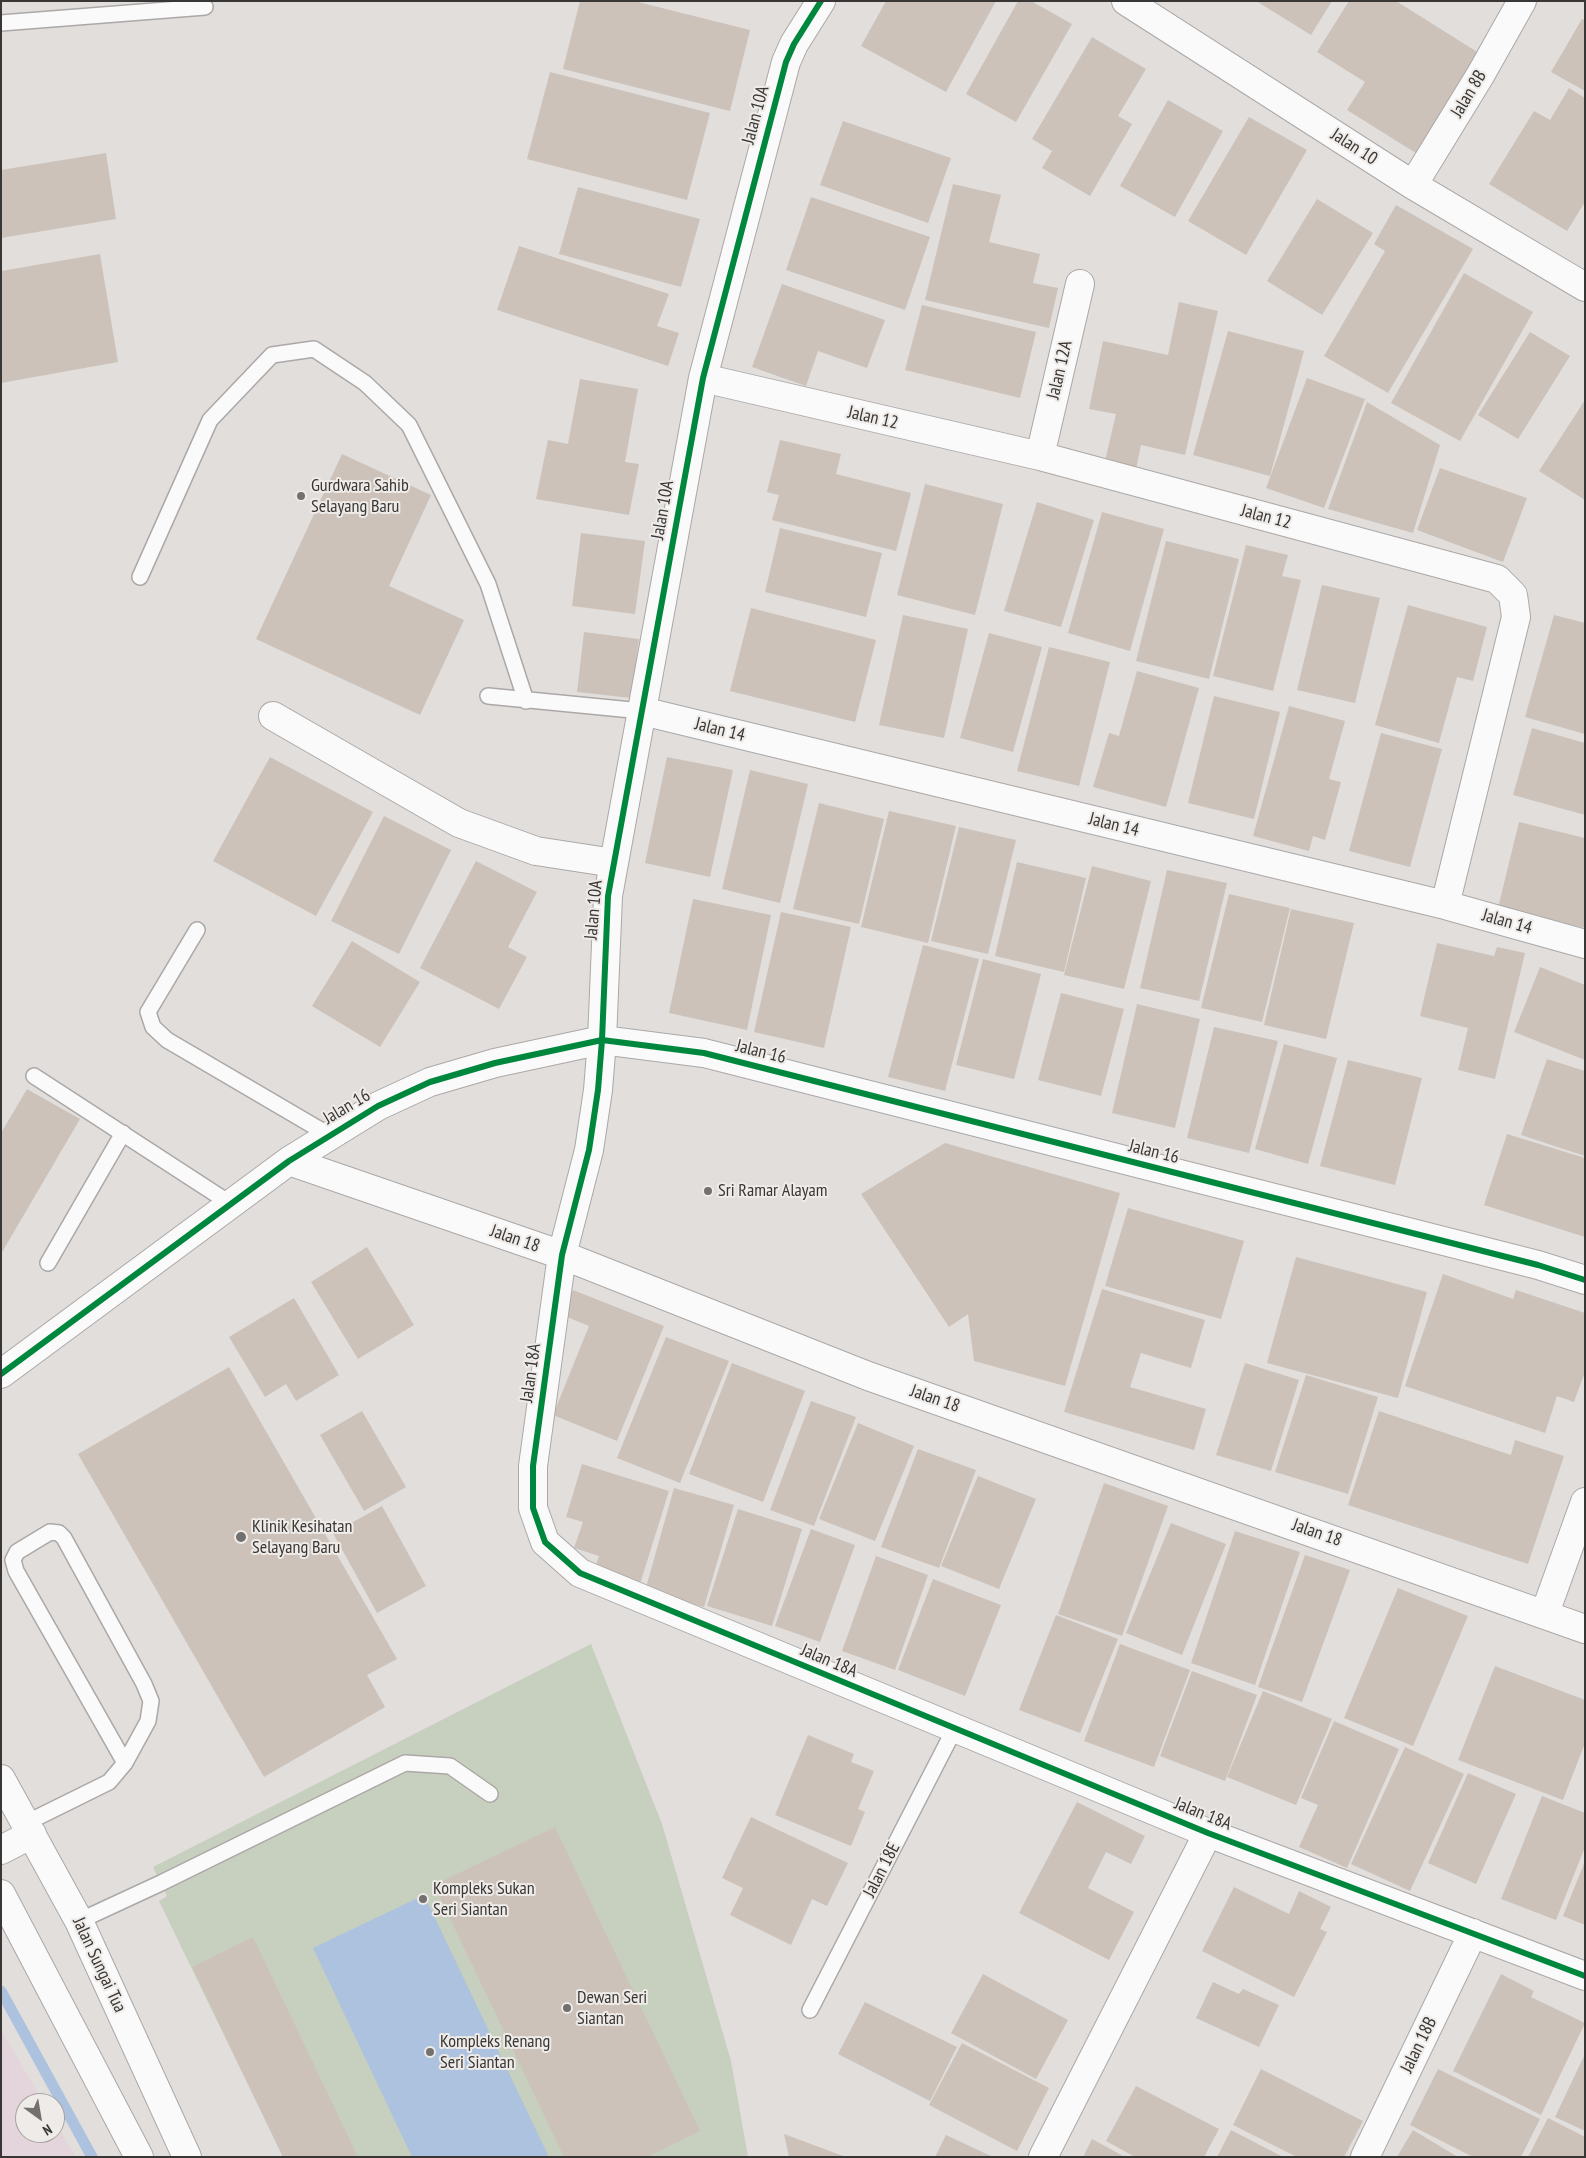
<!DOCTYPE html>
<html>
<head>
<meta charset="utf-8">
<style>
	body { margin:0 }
	#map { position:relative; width:1586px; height:2158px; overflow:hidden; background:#e1dedc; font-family:"PT Sans Narrow",sans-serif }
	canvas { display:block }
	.frame { position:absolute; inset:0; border:2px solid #383735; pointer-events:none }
	.north { position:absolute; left:15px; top:2093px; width:50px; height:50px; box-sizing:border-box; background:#efebe8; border:1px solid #a6a3a0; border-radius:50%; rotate:148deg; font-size:14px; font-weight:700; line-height:20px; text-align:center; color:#383735 }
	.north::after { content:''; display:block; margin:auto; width:18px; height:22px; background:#73716f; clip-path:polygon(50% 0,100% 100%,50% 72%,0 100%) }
</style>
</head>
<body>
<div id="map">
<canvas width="1586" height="2158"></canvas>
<div class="frame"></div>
<div class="north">N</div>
</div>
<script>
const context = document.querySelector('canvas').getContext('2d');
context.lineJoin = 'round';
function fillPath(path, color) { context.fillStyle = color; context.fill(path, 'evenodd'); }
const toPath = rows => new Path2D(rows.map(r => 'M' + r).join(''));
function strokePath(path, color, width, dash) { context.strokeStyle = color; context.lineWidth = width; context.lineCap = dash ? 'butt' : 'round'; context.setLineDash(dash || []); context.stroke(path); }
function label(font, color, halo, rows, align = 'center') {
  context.font = font + ' "PT Sans Narrow",sans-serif'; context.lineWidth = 4; context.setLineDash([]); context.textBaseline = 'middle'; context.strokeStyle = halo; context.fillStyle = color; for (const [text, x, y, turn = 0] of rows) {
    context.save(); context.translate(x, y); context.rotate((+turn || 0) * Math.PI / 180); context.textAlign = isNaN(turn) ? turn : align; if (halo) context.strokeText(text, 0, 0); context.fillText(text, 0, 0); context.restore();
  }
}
fillPath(toPath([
	[1,2030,44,2103,25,2103,25,2133,55,2133,55,2122,76,2157,1,2157]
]), '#e3d5db');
fillPath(toPath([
	[591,1644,662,1824,731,2061,748,2157,283,2157,159,1901,167,1896,153,1867]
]), '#c7d0be');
fillPath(toPath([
	[424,1895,548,2155,545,2157,412,2157,313,1948]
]), '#acc2de');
strokePath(toPath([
	[1,1991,92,2157]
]), '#acc2de', 11);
fillPath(toPath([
	[580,1,634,1,750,30,730,111,563,69],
	[886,1,996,1,946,92,861,46],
	[1018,1,1031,1,1072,24,1016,122,966,94],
	[1256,1,1332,1,1311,35],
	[1349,1,1396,1,1482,55,1419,155,1347,110,1365,82,1317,52],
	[1582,19,1585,20,1585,91,1551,72],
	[1092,37,1146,69,1118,116,1132,124,1090,196,1042,168,1052,151,1032,139],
	[550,72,710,113,687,200,527,159],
	[1569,88,1585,98,1585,202,1567,231,1489,184,1534,111,1550,120],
	[1168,100,1223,131,1175,217,1120,186],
	[1249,117,1307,150,1246,255,1188,221],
	[843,121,951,158,928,223,820,185],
	[106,153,116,219,1,238,1,170],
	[953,184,1001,195,989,242,1040,254,1033,283,1058,288,1049,328,925,300],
	[578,187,700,219,681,287,559,254],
	[811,197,930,237,905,310,786,270],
	[1317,199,1373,233,1322,315,1267,281],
	[1396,205,1473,249,1388,393,1324,356,1385,251,1374,244],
	[519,246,669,294,657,326,679,333,668,366,497,310],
	[100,254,118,362,1,383,1,271],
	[1464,273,1533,312,1460,441,1391,403],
	[782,284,885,320,867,368,818,351,806,386,752,367],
	[1179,302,1218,311,1185,455,1141,445,1136,469,1105,461,1116,414,1089,409,1103,341,1168,355],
	[922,305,1036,332,1020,398,905,370],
	[1228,331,1304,351,1270,476,1193,455],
	[1530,332,1570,356,1518,439,1478,415],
	[1307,378,1365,399,1324,508,1266,488],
	[580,379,638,389,625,462,639,464,629,515,536,499,548,440,568,444],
	[1585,400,1585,500,1539,471],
	[1367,402,1440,445,1413,533,1328,509],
	[780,440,841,454,836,474,911,493,896,551,772,520,779,495,767,492],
	[342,454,431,495,389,586,464,620,420,715,256,639],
	[1440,468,1527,498,1503,562,1417,530],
	[925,484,1003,504,975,615,897,595],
	[1037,502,1094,520,1061,627,1004,611],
	[1102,512,1164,529,1130,651,1068,633],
	[780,528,882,553,866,617,765,592],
	[581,533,645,541,635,614,572,606],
	[1166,541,1239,559,1209,679,1136,661],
	[1246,545,1288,555,1282,576,1301,580,1273,691,1213,676],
	[1322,585,1380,598,1355,703,1297,690],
	[1408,605,1487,627,1473,681,1457,677,1439,743,1375,725],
	[751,608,876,640,855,722,730,691],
	[903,615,968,629,944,738,879,725],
	[1554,615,1585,623,1585,734,1525,717],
	[584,632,639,639,631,698,577,692],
	[989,633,1042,647,1013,752,960,738],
	[1049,647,1110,662,1079,786,1017,771],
	[1137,671,1199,688,1166,807,1093,787,1109,733,1119,736],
	[1214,696,1280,712,1254,819,1188,803],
	[1289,706,1345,721,1329,779,1341,782,1325,840,1313,836,1309,851,1253,836],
	[1532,728,1585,743,1585,815,1513,795],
	[1381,733,1442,749,1410,867,1349,851],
	[270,757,373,812,316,916,213,861],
	[667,757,733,770,710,877,645,863],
	[750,770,808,784,780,903,722,889],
	[819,803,884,819,859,924,793,909],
	[889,811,956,826,928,943,861,927],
	[384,816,451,850,399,954,331,921],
	[1519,822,1585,838,1585,928,1498,908],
	[959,827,1016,840,988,954,931,941],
	[476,861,537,892,508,947,527,957,499,1009,420,968],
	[1017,862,1086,878,1064,972,995,956],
	[1092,866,1151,881,1124,989,1064,975],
	[1167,870,1227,883,1199,1001,1140,988],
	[1229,894,1290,908,1262,1022,1201,1008],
	[693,899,771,915,747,1030,669,1013],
	[1291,909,1354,923,1326,1039,1264,1025],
	[781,912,851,927,824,1048,754,1032],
	[352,941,420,982,380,1047,312,1006],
	[1437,943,1494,956,1497,947,1525,953,1495,1079,1458,1070,1468,1028,1420,1016],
	[923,945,979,959,945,1091,888,1077],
	[983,959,1041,974,1014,1079,956,1065],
	[1540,967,1585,985,1585,1060,1514,1032],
	[1061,993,1124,1009,1101,1096,1038,1080],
	[1137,1004,1200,1019,1175,1128,1112,1113],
	[1214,1027,1278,1041,1249,1153,1187,1138],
	[1284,1044,1337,1058,1308,1164,1255,1149],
	[1547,1059,1585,1071,1585,1156,1521,1135],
	[1348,1060,1422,1078,1395,1185,1320,1166],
	[27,1089,80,1119,1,1254,1,1133],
	[1507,1134,1585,1158,1585,1237,1484,1205],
	[945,1143,1120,1193,1065,1386,974,1361,968,1314,949,1327,861,1194],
	[1128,1208,1244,1241,1221,1319,1105,1286],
	[367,1247,414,1325,358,1359,311,1282],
	[1296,1257,1427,1292,1398,1398,1267,1363],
	[1443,1274,1513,1299,1516,1290,1585,1313,1585,1372,1574,1402,1557,1396,1545,1433,1405,1386],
	[1102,1289,1205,1320,1191,1368,1141,1353,1130,1387,1206,1409,1194,1450,1064,1412],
	[573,1290,664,1326,617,1441,553,1415,589,1326,562,1315],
	[294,1298,339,1375,296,1401,286,1384,265,1397,229,1337],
	[666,1337,729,1361,680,1483,617,1458],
	[732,1363,805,1391,763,1502,689,1474],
	[1245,1363,1299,1380,1271,1471,1216,1455],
	[229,1367,397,1659,367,1675,385,1707,264,1777,78,1454],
	[1306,1375,1378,1397,1348,1494,1275,1472],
	[811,1401,856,1417,814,1526,770,1510],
	[362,1411,406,1487,364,1511,320,1435],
	[1379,1411,1511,1455,1515,1440,1564,1456,1528,1564,1348,1505],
	[858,1423,914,1446,875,1541,819,1519],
	[918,1449,976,1470,939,1568,881,1547],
	[582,1464,669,1491,640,1584,594,1570,599,1556,574,1548,583,1522,566,1517],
	[978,1476,1036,1499,999,1589,941,1566],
	[1104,1483,1168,1506,1122,1636,1058,1614],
	[674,1488,734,1505,704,1607,645,1591],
	[382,1506,426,1586,377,1613,333,1533],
	[738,1509,802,1529,772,1626,707,1606],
	[1171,1523,1226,1544,1182,1655,1126,1633],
	[811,1529,855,1545,820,1642,775,1626],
	[1235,1531,1300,1552,1255,1685,1191,1663],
	[1305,1555,1350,1570,1302,1702,1258,1687],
	[876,1556,928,1575,895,1670,842,1651],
	[933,1579,1001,1605,965,1696,898,1670],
	[1398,1588,1468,1616,1413,1746,1344,1718],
	[1056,1615,1118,1639,1080,1733,1019,1710],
	[1120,1644,1190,1670,1154,1767,1084,1741],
	[1495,1666,1585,1700,1585,1743,1563,1800,1458,1760],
	[1192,1671,1257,1695,1225,1781,1160,1756],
	[1263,1691,1332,1719,1296,1805,1227,1777],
	[1334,1721,1399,1749,1347,1868,1299,1847,1318,1805,1301,1798],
	[808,1735,854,1754,851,1762,874,1771,858,1809,865,1812,851,1846,775,1815],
	[1405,1747,1464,1774,1410,1891,1351,1864],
	[1468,1773,1516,1794,1476,1884,1428,1863],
	[1542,1796,1585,1813,1585,1847,1556,1920,1501,1899],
	[1077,1802,1145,1836,1131,1864,1106,1852,1088,1888,1134,1912,1109,1960,1019,1913],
	[751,1817,848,1863,827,1906,812,1899,791,1945,730,1915,743,1888,722,1878],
	[555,1827,700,2131,647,2157,564,2157,434,1885],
	[1585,1861,1585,1925,1563,1916],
	[1234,1887,1289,1914,1299,1891,1331,1907,1320,1929,1327,1932,1294,1997,1202,1951],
	[253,1937,358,2157,283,2157,192,1967],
	[983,1974,1068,2020,1036,2079,951,2033],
	[1501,1974,1534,1991,1531,1997,1585,2023,1541,2115,1453,2071],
	[1213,1982,1239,1994,1243,1989,1279,2005,1259,2047,1196,2018],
	[865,2002,957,2047,930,2101,838,2054],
	[962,2043,1049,2088,1017,2151,929,2105],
	[1585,2054,1585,2131,1555,2117],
	[1261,2069,1363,2121,1344,2157,1297,2157,1233,2125],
	[1438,2069,1540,2119,1521,2157,1473,2157,1410,2125],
	[1136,2086,1219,2129,1204,2157,1135,2157,1106,2141],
	[1548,2118,1585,2137,1585,2157,1528,2157],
	[1231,2130,1283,2157,1217,2157],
	[1413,2130,1458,2157,1397,2157],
	[784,2134,846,2157,789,2157],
	[946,2135,993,2157,935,2157],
	[1092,2139,1125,2157,1083,2157]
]), '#ccc2ba');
const lane = toPath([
	[1,23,205,7],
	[140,577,210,420,272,355,314,349,365,383,409,425,488,584,526,701],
	[488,696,642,711],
	[197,930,148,1012,153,1027,167,1040,329,1135],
	[34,1076,231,1204],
	[48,1263,123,1133],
	[26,1823,109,1782,125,1763,148,1721,151,1701,144,1684,64,1538,59,1533,50,1532,17,1552,13,1560,16,1571,125,1763],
	[79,1921,161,1883,405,1763,450,1766,490,1794],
	[810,2010,954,1730]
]);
const street = toPath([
	[821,1,794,44,786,62,703,378,614,863,608,896,602,1040,598,1090,589,1150,562,1255,533,1466,533,1508,545,1542,580,1573,1208,1833,1585,1976],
	[1126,1,1413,185,1585,287],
	[1413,185,1481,74,1522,1],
	[703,378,1040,456,1497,579,1513,595,1516,617,1445,905],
	[1040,456,1080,284],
	[642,711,1445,905,1585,944],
	[273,716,459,823,536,851,614,863],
	[289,1161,562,1255,868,1376,1585,1629],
	[1,1374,289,1161,378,1106,430,1082,495,1063,602,1040,704,1053,1538,1265,1585,1280],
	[1545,1613,1585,1502],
	[1043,2157,1208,1833],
	[1365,2157,1473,1933]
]);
const secondary = toPath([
	[1,1779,79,1921,187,2157],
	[1,1850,32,1834],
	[1,1894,139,2157]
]);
strokePath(lane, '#aba8a7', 18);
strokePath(street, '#aba8a7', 30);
strokePath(secondary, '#aba8a7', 30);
strokePath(lane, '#fafafa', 15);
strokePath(street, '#fafafa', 28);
strokePath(secondary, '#fafafa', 28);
strokePath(toPath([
	[821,1,794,44,786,62,703,378,614,863,608,896,602,1040,598,1090,589,1150,562,1255,533,1466,533,1508,545,1542,580,1573,1208,1833,1585,1976],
	[1,1374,289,1161,378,1106,430,1082,495,1063,602,1040,704,1053,1538,1265,1585,1280]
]), '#00873e', 6);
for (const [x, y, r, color] of [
	[301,496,5,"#73716f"],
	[708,1191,5,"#73716f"],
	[241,1537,6,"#73716f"],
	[423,1899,5,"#73716f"],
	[567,2008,5,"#73716f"],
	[430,2052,5,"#73716f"]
]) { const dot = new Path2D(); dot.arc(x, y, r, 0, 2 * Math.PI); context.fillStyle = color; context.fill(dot); strokePath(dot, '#efebe8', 2); }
label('18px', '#383735', '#efebe8', [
	["Jalan 8B",1469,94,-59],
	["Jalan 10A",756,115,-75],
	["Jalan 10",1354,147,33],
	["Jalan 12A",1060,370,-77],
	["Jalan 12",873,418,13],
	["Jalan 10A",663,510,-80],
	["Jalan 12",1266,517,15],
	["Jalan 14",720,730,14],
	["Jalan 14",1114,825,14],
	["Jalan 10A",594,910,-85],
	["Jalan 14",1507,922,16],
	["Jalan 16",761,1052,14],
	["Jalan 16",347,1107,-31],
	["Jalan 16",1154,1152,14],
	["Jalan 18",515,1239,19],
	["Jalan 18A",531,1373,-82],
	["Jalan 18",935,1399,19],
	["Jalan 18",1317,1533,19],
	["Jalan 18A",829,1661,23],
	["Jalan 18A",1203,1814,22],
	["Jalan 18E",882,1870,-63],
	["Jalan Sungai Tua",99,1965,65],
	["Jalan 18B",1419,2045,-64]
]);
label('18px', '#383735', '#efebe8', [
	["Gurdwara Sahib",311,486],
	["Selayang Baru",311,507],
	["Sri Ramar Alayam",718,1191],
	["Klinik Kesihatan",252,1527],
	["Selayang Baru",252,1548],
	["Kompleks Sukan",433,1889],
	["Seri Siantan",433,1910],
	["Dewan Seri",577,1998],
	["Siantan",577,2019],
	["Kompleks Renang",440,2042],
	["Seri Siantan",440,2063]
], 'left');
</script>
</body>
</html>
